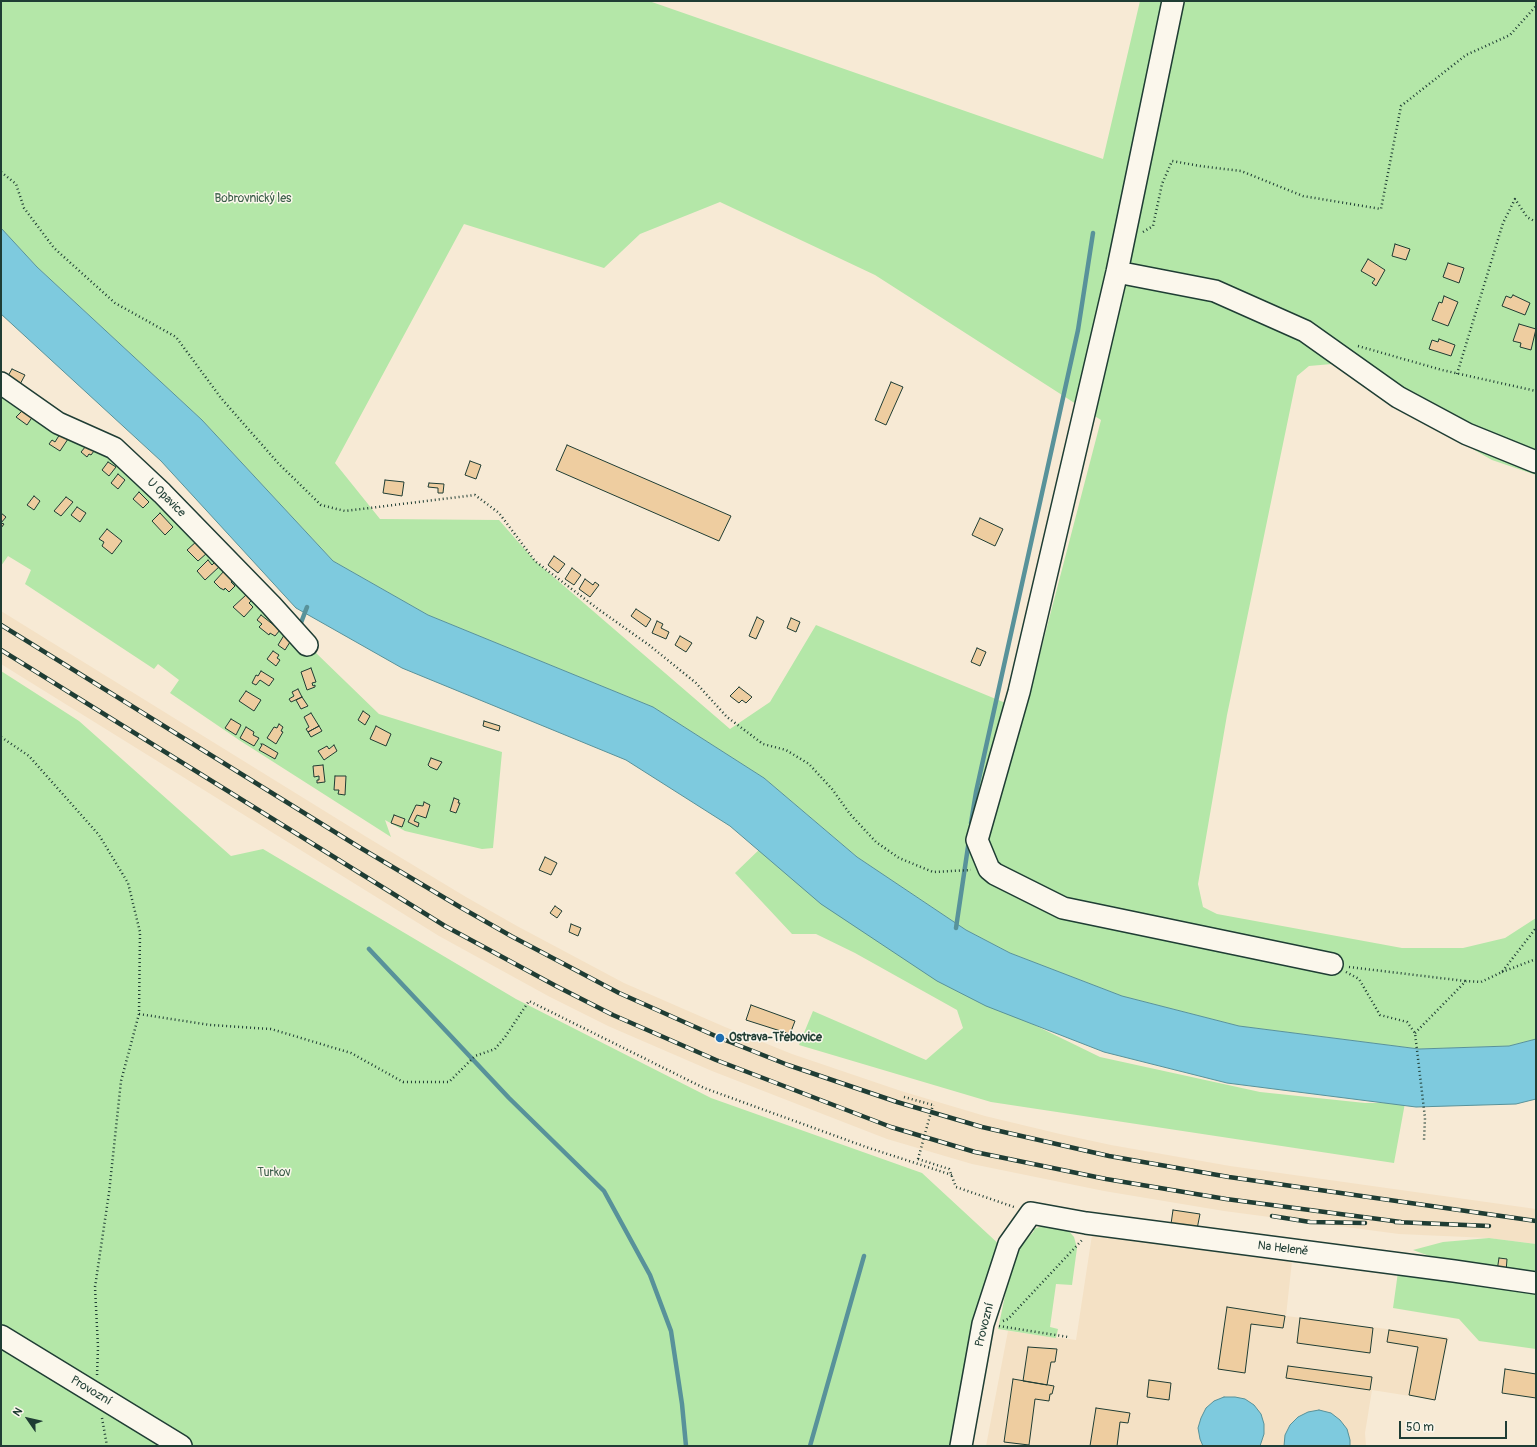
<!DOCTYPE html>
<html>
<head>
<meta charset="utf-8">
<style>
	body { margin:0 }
	#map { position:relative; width:1537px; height:1447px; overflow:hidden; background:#f7ead5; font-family:Pangolin,sans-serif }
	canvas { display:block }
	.frame { position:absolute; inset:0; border:2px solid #1f3d34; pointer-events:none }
	.north { position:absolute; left:8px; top:1399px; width:40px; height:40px; -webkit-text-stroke:3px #fbf7ec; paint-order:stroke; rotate:304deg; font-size:11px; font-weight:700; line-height:16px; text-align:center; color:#1f3d34 }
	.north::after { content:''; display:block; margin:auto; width:14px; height:18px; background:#1f3d34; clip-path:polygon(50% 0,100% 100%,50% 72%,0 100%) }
	.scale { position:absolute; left:1399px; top:1421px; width:108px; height:18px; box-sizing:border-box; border:2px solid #1f3d34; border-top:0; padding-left:5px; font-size:12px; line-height:14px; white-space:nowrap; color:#1f3d34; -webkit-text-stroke:3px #fbf7ec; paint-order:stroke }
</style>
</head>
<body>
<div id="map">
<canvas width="1537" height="1447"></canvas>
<div class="frame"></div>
<div class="north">N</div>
<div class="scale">50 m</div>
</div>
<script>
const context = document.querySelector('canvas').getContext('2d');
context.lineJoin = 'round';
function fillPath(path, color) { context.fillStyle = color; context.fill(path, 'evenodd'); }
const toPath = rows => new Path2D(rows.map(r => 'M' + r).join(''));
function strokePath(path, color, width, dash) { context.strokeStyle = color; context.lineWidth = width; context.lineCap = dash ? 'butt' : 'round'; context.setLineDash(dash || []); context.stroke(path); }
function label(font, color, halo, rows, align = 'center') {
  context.font = font + ' Pangolin,sans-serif'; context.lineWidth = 3; context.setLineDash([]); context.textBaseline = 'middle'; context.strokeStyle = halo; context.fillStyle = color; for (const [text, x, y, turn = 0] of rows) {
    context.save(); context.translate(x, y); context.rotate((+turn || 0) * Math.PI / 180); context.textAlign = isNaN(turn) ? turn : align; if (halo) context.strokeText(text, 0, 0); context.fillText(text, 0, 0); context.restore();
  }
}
fillPath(toPath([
	[1,611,365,836,466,897,517,926,624,983,725,1027,792,1054,901,1091,985,1116,1060,1134,1111,1145,1230,1166,1536,1209,1536,1244,1489,1238,1399,1234,1224,1211,1104,1191,972,1164,887,1139,712,1071,608,1026,550,997,439,936,1,664],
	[1092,1235,1292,1261,1286,1316,1449,1337,1435,1400,1372,1390,1365,1433,1366,1446,986,1446,1008,1331,1076,1340]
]), '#f4e1c5');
fillPath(toPath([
	[1,1,649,1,1103,159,1140,1,1536,1,1536,475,1492,460,1439,430,1344,369,1332,364,1309,366,1297,376,1227,715,1198,884,1203,907,1217,914,1402,948,1463,948,1505,938,1536,918,1536,1039,1509,1046,1419,1049,1239,1026,1122,996,1010,953,966,930,857,857,764,778,653,707,428,615,333,561,202,420,37,267,1,228],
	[720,202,875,275,1101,420,1025,711,816,625,770,702,730,729,535,561,499,520,380,519,335,463,464,224,604,268,640,234],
	[1,390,122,465,379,714,502,752,493,848,482,849,405,831,385,820,391,837,239,740,170,693,179,680,158,664,154,669,25,584,31,570,8,556,1,566],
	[1,671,79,721,231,856,263,849,516,999,711,1098,922,1173,1002,1247,982,1292,953,1446,1,1446],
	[764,845,940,979,1100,1057,1260,1092,1365,1103,1405,1103,1394,1163,991,1102,799,1045,813,1011,926,1060,963,1028,957,1010,855,953,816,934,792,934,735,873],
	[1043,1226,1067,1229,1074,1237,1077,1248,1072,1285,1056,1284,1050,1327,1058,1329,1056,1338,998,1329,1010,1272,1015,1256,1021,1246,1034,1231,1033,1229],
	[1489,1238,1536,1244,1536,1277,1454,1265,1413,1250,1443,1242],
	[1398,1272,1536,1292,1536,1349,1479,1341,1459,1319,1393,1308]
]), '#b4e7a8');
const water = toPath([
	[1,228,37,267,202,420,333,561,428,615,653,707,764,778,857,857,966,930,1010,953,1122,996,1239,1026,1419,1049,1509,1046,1536,1039,1536,1099,1516,1104,1416,1107,1227,1083,1104,1052,986,1006,937,981,821,904,730,826,626,760,402,668,296,608,161,461,1,314,1,228],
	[1224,1397,1235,1397,1245,1399,1254,1405,1261,1414,1264,1424,1264,1434,1260,1446,1203,1446,1200,1439,1198,1428,1201,1418,1206,1408,1214,1401,1224,1397],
	[1319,1410,1331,1413,1340,1420,1347,1429,1350,1440,1350,1446,1284,1446,1285,1435,1290,1425,1298,1417,1308,1412,1319,1410]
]);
fillPath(water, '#7ecade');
strokePath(water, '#58929a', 1);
strokePath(toPath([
	[299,628,307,607],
	[971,823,976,792,1078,330,1093,233],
	[956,928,969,840],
	[369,949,509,1098,604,1191,650,1275,671,1331,682,1404,686,1446],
	[810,1446,864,1256]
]), '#58929a', 4.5);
const building = toPath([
	[1395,244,1410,249,1406,260,1392,256,1395,244],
	[1368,259,1385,270,1376,286,1372,283,1375,279,1361,271,1368,259],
	[1448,263,1464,268,1459,283,1443,277,1448,263],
	[1513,295,1530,303,1525,315,1502,306,1506,296,1511,298,1513,295],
	[1444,296,1458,302,1448,326,1432,320,1439,302,1442,303,1444,296],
	[1519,324,1536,329,1531,350,1520,347,1521,343,1513,341,1519,324],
	[1439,339,1455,345,1451,356,1429,349,1432,340,1438,342,1439,339],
	[12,369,25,375,18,388,5,381,12,369],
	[891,382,903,387,886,425,875,420,891,382],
	[24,409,33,416,27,425,16,417,24,409],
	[60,434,68,439,60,451,49,444,52,440,55,442,60,434],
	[567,445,731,516,719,541,556,470,567,445],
	[86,446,94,451,91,455,89,454,87,457,81,452,86,446],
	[470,461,481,465,476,479,465,475,470,461],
	[108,462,116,467,109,476,102,470,108,462],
	[118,474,125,480,118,489,111,483,118,474],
	[385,480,404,482,402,496,383,493,385,480],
	[429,483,444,484,443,493,438,493,438,488,428,487,429,483],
	[139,492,149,502,143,508,133,499,139,492],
	[34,496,40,501,34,510,27,505,34,496],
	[66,497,73,502,61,516,54,511,66,497],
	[77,507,86,513,80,522,71,515,77,507],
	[1,513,6,517,1,523,4,524,1,528,1,513],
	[160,513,173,527,165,535,152,521,160,513],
	[980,518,1003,529,995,546,972,535,980,518],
	[107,529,122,541,112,554,102,546,104,542,99,539,107,529],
	[197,541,207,553,198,561,187,550,197,541],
	[554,556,565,564,558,573,548,565,554,556],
	[208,560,212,565,215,562,220,566,205,580,197,571,208,560],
	[572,568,581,575,574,585,565,579,572,568],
	[225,570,234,579,231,582,235,586,229,592,225,588,224,590,220,588,214,582,225,570],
	[585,579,593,585,595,582,599,585,590,597,579,589,585,579],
	[246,595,252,600,249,603,253,607,244,617,233,607,246,595],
	[636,609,651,619,646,627,631,616,636,609],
	[261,615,280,630,275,636,270,633,269,635,259,627,262,624,257,620,261,615],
	[757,617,764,621,756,639,749,636,757,617],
	[791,618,800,622,796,632,787,628,791,618],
	[657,621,663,624,661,628,669,632,666,639,652,633,657,621],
	[286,632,290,642,285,650,278,645,286,632],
	[680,636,692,643,686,652,675,645,680,636],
	[977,648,986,652,980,666,971,662,977,648],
	[273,651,279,655,277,658,280,660,276,666,267,659,273,651],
	[311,668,316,682,312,683,313,686,315,685,315,687,307,690,301,672,311,668],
	[261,671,274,679,269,686,260,680,256,685,252,683,256,675,258,676,261,671],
	[739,687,752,697,746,703,742,700,739,703,730,696,739,687],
	[298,689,302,697,291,702,289,699,294,696,292,692,298,689],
	[246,691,261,700,254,711,239,701,246,691],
	[302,697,308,706,301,709,296,700,302,697],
	[363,711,370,716,365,725,358,720,363,711],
	[311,713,319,726,308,732,306,729,309,727,304,717,311,713],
	[231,719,241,725,236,735,225,728,231,719],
	[484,721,500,726,499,731,483,726,484,721],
	[279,724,283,727,281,731,283,732,276,744,267,738,274,727,277,728,279,724],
	[319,726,322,731,311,737,308,732,319,726],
	[376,726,391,734,386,746,370,739,376,726],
	[246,727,254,732,253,735,259,738,254,746,240,738,246,727],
	[261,744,263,744,278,753,275,759,259,750,262,745,261,744],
	[334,745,337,751,324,760,318,751,327,746,329,749,334,745],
	[431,758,442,762,437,770,430,767,428,765,431,758],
	[323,765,325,782,317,783,317,780,319,780,319,776,314,777,313,766,323,765],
	[335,776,346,776,345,795,338,794,339,790,334,790,335,776],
	[454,798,459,800,458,803,460,803,456,813,450,811,454,798],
	[424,802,430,805,426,818,417,815,414,821,419,823,418,827,408,822,416,805,423,806,424,802],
	[394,815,405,819,402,827,391,823,394,815],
	[545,857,557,863,551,875,539,870,545,857],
	[555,906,562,911,557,918,550,913,555,906],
	[571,924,581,928,578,936,569,932,571,924],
	[751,1005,795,1021,790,1034,746,1020,751,1005],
	[1173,1210,1200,1214,1197,1229,1171,1224,1173,1210],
	[1499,1258,1507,1259,1506,1272,1497,1271,1499,1258],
	[1227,1307,1285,1316,1283,1328,1251,1324,1245,1373,1218,1369,1227,1307],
	[1300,1318,1373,1328,1370,1353,1297,1343,1300,1318],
	[1389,1330,1447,1339,1435,1400,1409,1395,1418,1347,1387,1342,1389,1330],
	[1028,1347,1057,1349,1055,1362,1051,1362,1047,1385,1023,1381,1028,1347],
	[1288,1366,1372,1377,1370,1390,1286,1378,1288,1366],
	[1505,1369,1536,1374,1536,1398,1502,1393,1505,1369],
	[1013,1379,1054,1386,1052,1394,1050,1394,1049,1401,1035,1399,1029,1445,1004,1442,1013,1379],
	[1149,1380,1171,1383,1169,1400,1147,1397,1149,1380],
	[1096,1408,1130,1413,1128,1423,1120,1422,1117,1446,1090,1446,1096,1408]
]);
fillPath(building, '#eecda0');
strokePath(building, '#1f3d34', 1);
const minor = toPath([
	[1173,1,1117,272,1019,692,977,840,989,869,995,874,1063,908,1332,964],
	[1117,272,1215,291,1305,331,1398,397,1467,434,1536,462],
	[1,383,58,423,114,448,162,493,271,605,307,645],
	[1,1336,181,1446],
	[961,1446,983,1324,1009,1244,1031,1213,1086,1223,1454,1271,1536,1283]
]);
strokePath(minor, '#1f3d34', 24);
strokePath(toPath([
	[1,172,16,184,24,208,54,248,115,303,176,337,221,398,278,463,321,505,345,511,475,495,499,513,535,561,598,609,649,645,696,683,727,717,763,744,786,750,809,764,832,789,850,814,876,842,899,858,933,872,971,870],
	[1143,232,1153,226,1162,184,1172,161,1200,166,1241,171,1303,196,1381,209,1401,106,1466,55,1510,35,1536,6],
	[1358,346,1442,370,1536,391],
	[1457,374,1503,223,1515,199,1527,217,1536,222],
	[1,737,29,756,99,835,128,883,140,932,139,1014,121,1081,109,1193,95,1287,98,1347,97,1376],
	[1349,967,1465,981],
	[1346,972,1359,979,1380,1015,1407,1022,1415,1033,1425,1118,1424,1140],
	[1502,972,1536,959],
	[139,1014,210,1025,271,1029,351,1053,403,1082,449,1082,475,1056,495,1049,505,1037,529,1001,704,1088,866,1147,952,1175],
	[1415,1033,1466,981,1481,982,1502,972,1536,928],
	[904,1097,933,1105],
	[918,1159,949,1169,956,1187,1014,1207],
	[1003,1321,1008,1319,1083,1239],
	[999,1326,1068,1337],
	[102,1418,107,1446]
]), '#1f3d34', 2.5, [1, 3]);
strokePath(minor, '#fbf7ec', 21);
const rail = toPath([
	[1,625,359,847,460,907,511,936,619,993,720,1038,788,1065,897,1102,982,1127,1109,1156,1229,1177,1536,1221],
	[1,650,445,926,556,986,613,1015,716,1060,891,1127,975,1152,1106,1179,1226,1199,1401,1222],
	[1272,1216,1310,1222,1365,1223],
	[1395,1222,1489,1226]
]);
strokePath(rail, '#1f3d34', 4.5);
strokePath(rail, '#fbf7ec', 3, [9]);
strokePath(toPath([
	[918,1159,933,1105]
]), '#1f3d34', 2.5, [1, 3]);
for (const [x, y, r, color] of [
	[720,1038,5,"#1f6fb2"]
]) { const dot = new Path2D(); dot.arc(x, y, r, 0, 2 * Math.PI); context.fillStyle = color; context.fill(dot); strokePath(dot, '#fbf7ec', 1.5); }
label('12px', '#3d5f4b', '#fbf7ec', [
	["Bobrovnický les",253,199],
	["Turkov",274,1173]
]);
label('12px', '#1f3d34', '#fbf7ec', [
	["U Opavice",166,498,45],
	["Na Heleně",1283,1249,7],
	["Provozní",985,1325,-76],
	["Provozní",91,1391,31]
]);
label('bold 12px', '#1f3d34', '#fbf7ec', [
	["Ostrava-Třebovice",729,1038]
], 'left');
</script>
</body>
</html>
